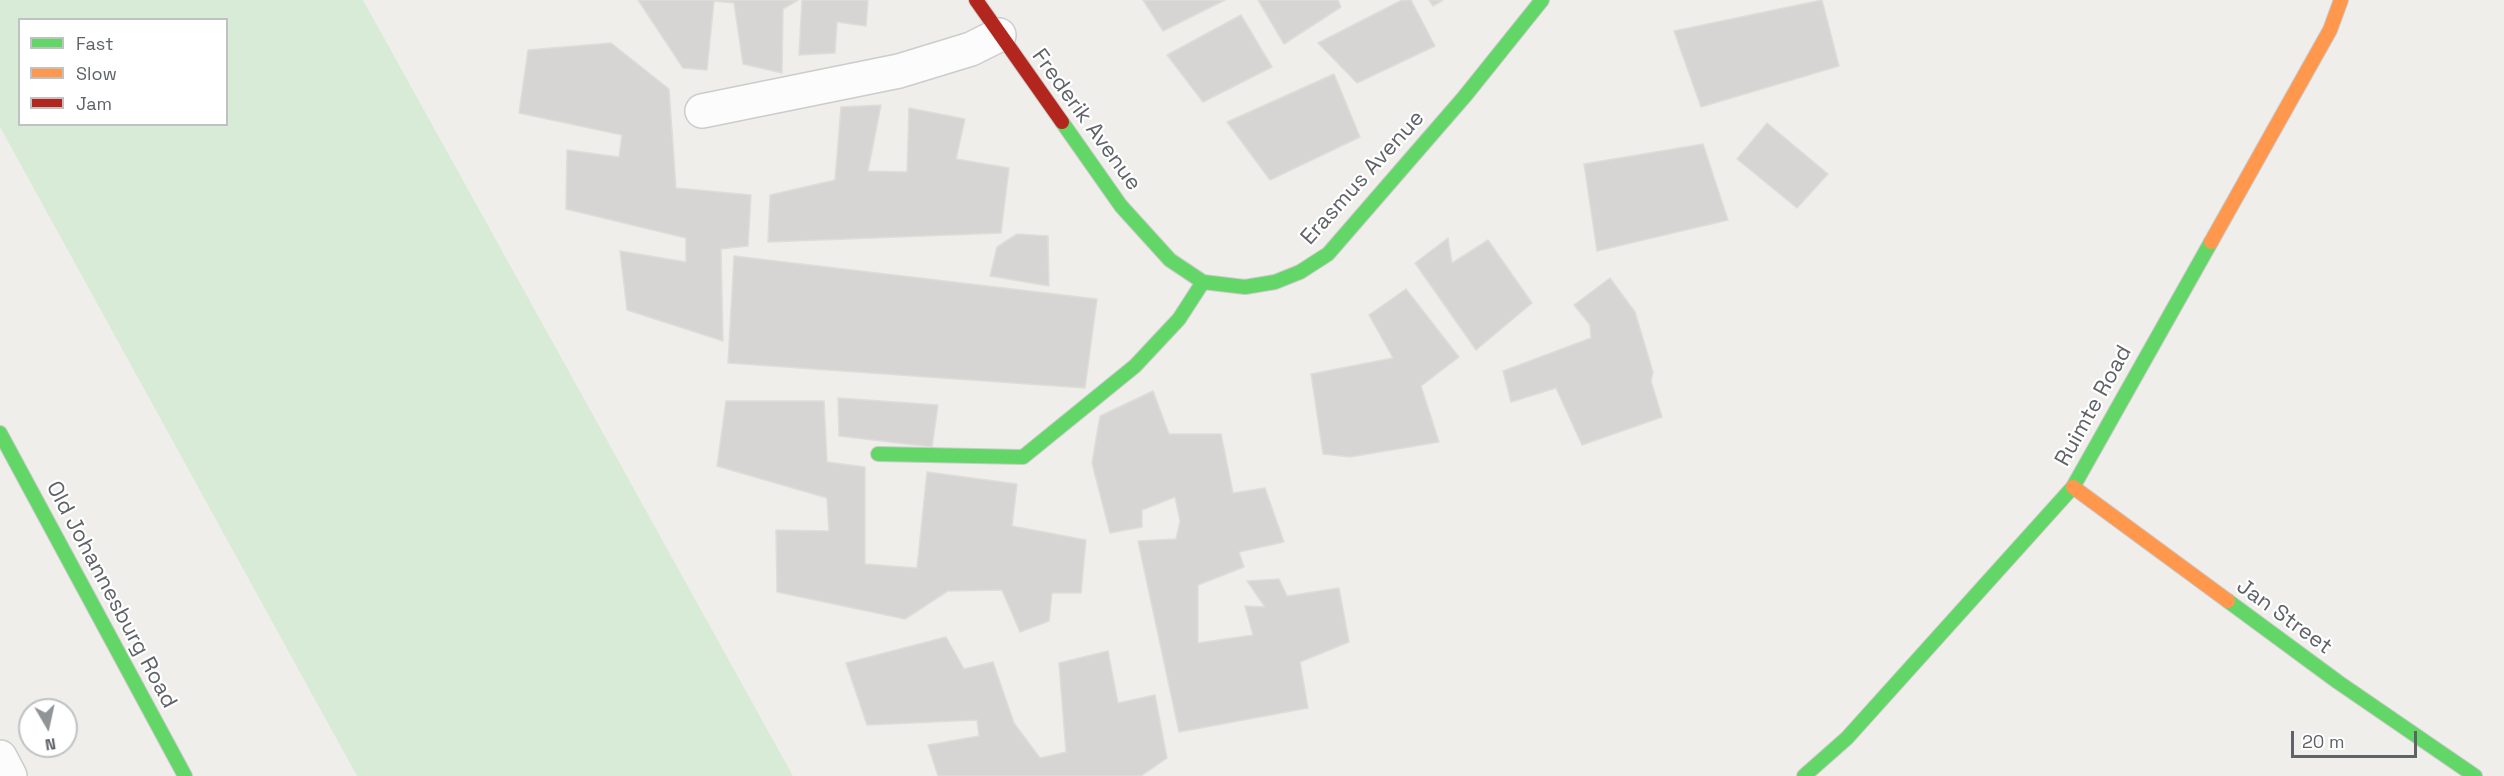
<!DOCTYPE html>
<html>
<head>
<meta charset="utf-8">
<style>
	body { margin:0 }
	#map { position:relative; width:2504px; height:776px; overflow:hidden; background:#efeeea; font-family:"Space Grotesk",sans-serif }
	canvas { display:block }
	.legend { position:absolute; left:18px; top:18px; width:210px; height:108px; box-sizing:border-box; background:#fff; border:2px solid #bfc1c3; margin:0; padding:8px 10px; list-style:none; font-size:18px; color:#5f6368 }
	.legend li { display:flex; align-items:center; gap:12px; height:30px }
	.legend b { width:30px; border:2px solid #bfc1c3 }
	.north { position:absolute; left:18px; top:698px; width:60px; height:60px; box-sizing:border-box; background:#fff; border:2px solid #bfc1c3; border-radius:50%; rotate:171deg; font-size:16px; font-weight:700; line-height:24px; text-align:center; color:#5f6368 }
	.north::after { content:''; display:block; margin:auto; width:21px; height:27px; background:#919496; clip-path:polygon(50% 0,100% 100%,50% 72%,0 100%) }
	.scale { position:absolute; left:2291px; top:731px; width:126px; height:27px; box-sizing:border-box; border:3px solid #5f6368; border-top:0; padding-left:8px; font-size:18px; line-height:21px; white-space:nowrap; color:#5f6368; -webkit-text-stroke:4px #fff; paint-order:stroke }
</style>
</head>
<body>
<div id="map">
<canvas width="2504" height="776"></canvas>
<ul class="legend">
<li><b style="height:8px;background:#63d668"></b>Fast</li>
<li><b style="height:8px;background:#ff974d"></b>Slow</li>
<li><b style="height:8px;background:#b3261e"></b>Jam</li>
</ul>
<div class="north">N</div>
<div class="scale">20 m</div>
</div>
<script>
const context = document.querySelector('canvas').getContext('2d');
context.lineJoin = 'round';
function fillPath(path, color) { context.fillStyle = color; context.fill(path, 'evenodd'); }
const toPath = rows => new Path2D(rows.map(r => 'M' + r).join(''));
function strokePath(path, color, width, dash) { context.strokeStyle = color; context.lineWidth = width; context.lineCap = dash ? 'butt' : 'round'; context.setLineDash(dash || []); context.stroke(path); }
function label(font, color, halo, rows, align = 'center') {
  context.font = font + ' "Space Grotesk",sans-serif'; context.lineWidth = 4.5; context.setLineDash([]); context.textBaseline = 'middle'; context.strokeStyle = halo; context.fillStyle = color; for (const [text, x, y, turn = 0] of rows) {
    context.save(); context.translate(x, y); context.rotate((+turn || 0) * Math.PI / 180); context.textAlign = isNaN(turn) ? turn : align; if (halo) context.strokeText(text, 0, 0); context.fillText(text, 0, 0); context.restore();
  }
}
fillPath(toPath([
	[0,0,363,0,793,776,357,776,0,127],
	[20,20,226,20,226,124,20,124]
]), '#d8ebd6');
const building = toPath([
	[638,0,798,0,783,9,782,73,743,64,734,3,714,1,707,70,683,68,638,0],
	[802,0,868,0,866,26,837,22,835,53,799,55,802,0],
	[1143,0,1225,0,1163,31,1143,0],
	[1258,0,1338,0,1341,7,1284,44,1258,0],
	[1402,0,1411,0,1435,46,1357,83,1318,43,1402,0],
	[1429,0,1443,0,1433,6,1429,0],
	[1822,0,1839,66,1701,107,1674,31,1822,0],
	[1241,15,1272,67,1203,102,1167,55,1241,15],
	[611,43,669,89,676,188,751,195,748,246,721,249,723,341,627,310,620,251,686,262,686,238,566,209,567,150,619,157,622,135,519,113,528,50,611,43],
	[1334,74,1360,137,1270,180,1227,122,1334,74],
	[881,105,868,171,907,172,909,108,965,119,956,159,1009,168,1001,233,768,242,770,195,835,180,841,107,881,105],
	[1767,123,1828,174,1797,208,1737,159,1767,123],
	[1703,144,1728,220,1597,251,1584,164,1703,144],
	[1017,234,1048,236,1049,286,990,276,997,247,1017,234],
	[1448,238,1452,263,1488,240,1532,303,1476,350,1415,263,1448,238],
	[734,256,1097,299,1085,388,728,363,734,256],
	[1610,278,1635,312,1653,372,1651,381,1662,417,1582,445,1556,388,1511,402,1503,371,1591,338,1590,325,1574,305,1610,278],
	[1406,289,1459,357,1421,386,1439,442,1350,457,1323,454,1311,374,1393,358,1369,315,1406,289],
	[1153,391,1169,434,1221,434,1233,493,1265,488,1284,542,1239,552,1244,567,1198,585,1198,643,1253,635,1245,606,1265,607,1247,581,1279,579,1287,596,1339,588,1349,642,1300,662,1308,708,1179,732,1138,541,1176,539,1180,521,1175,497,1142,510,1142,527,1110,533,1092,463,1100,416,1153,391],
	[838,398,938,405,932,447,839,436,838,398],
	[726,401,824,401,827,462,865,467,865,564,917,568,927,472,1017,484,1012,526,1086,540,1081,593,1052,593,1049,621,1020,632,1002,590,948,591,905,619,777,592,776,530,829,531,827,498,717,466,726,401],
	[946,637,964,669,993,662,1014,723,1040,758,1066,752,1059,663,1108,651,1118,703,1155,695,1167,758,1141,776,938,776,928,745,979,736,977,720,867,725,846,663,946,637]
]);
fillPath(building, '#d6d5d3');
strokePath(building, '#deddd9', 1.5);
const street = toPath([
	[702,111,899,71,971,49,999,35],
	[0,757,10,776]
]);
const fast = toPath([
	[1062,122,1121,206,1170,260,1203,282,1245,287,1275,282,1300,272,1328,254,1465,96,1542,0],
	[0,433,185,776],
	[878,454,1023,457,1135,366,1179,319,1203,282],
	[2228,601,2338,682,2475,776],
	[1804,776,1847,738,2073,487,2211,242]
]);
const slow = toPath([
	[2211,242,2330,30,2341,0],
	[2073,487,2228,601]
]);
const jam = toPath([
	[976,0,1062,122]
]);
strokePath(street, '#cbcccc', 36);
strokePath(fast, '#cacacb', 16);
strokePath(slow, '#cacacb', 16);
strokePath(jam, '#cacacb', 16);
strokePath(street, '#fdfcfc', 33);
strokePath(fast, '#63d668', 14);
strokePath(slow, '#ff974d', 14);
strokePath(jam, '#b3261e', 14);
label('22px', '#5f6368', '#fff', [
	["Frederik Avenue",1086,120,54],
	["Erasmus Avenue",1363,178,-48],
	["Ruimte Road",2094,406,-61],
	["Old Johannesburg Road",111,595,62],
	["Jan Street",2284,617,36]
]);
</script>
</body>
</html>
